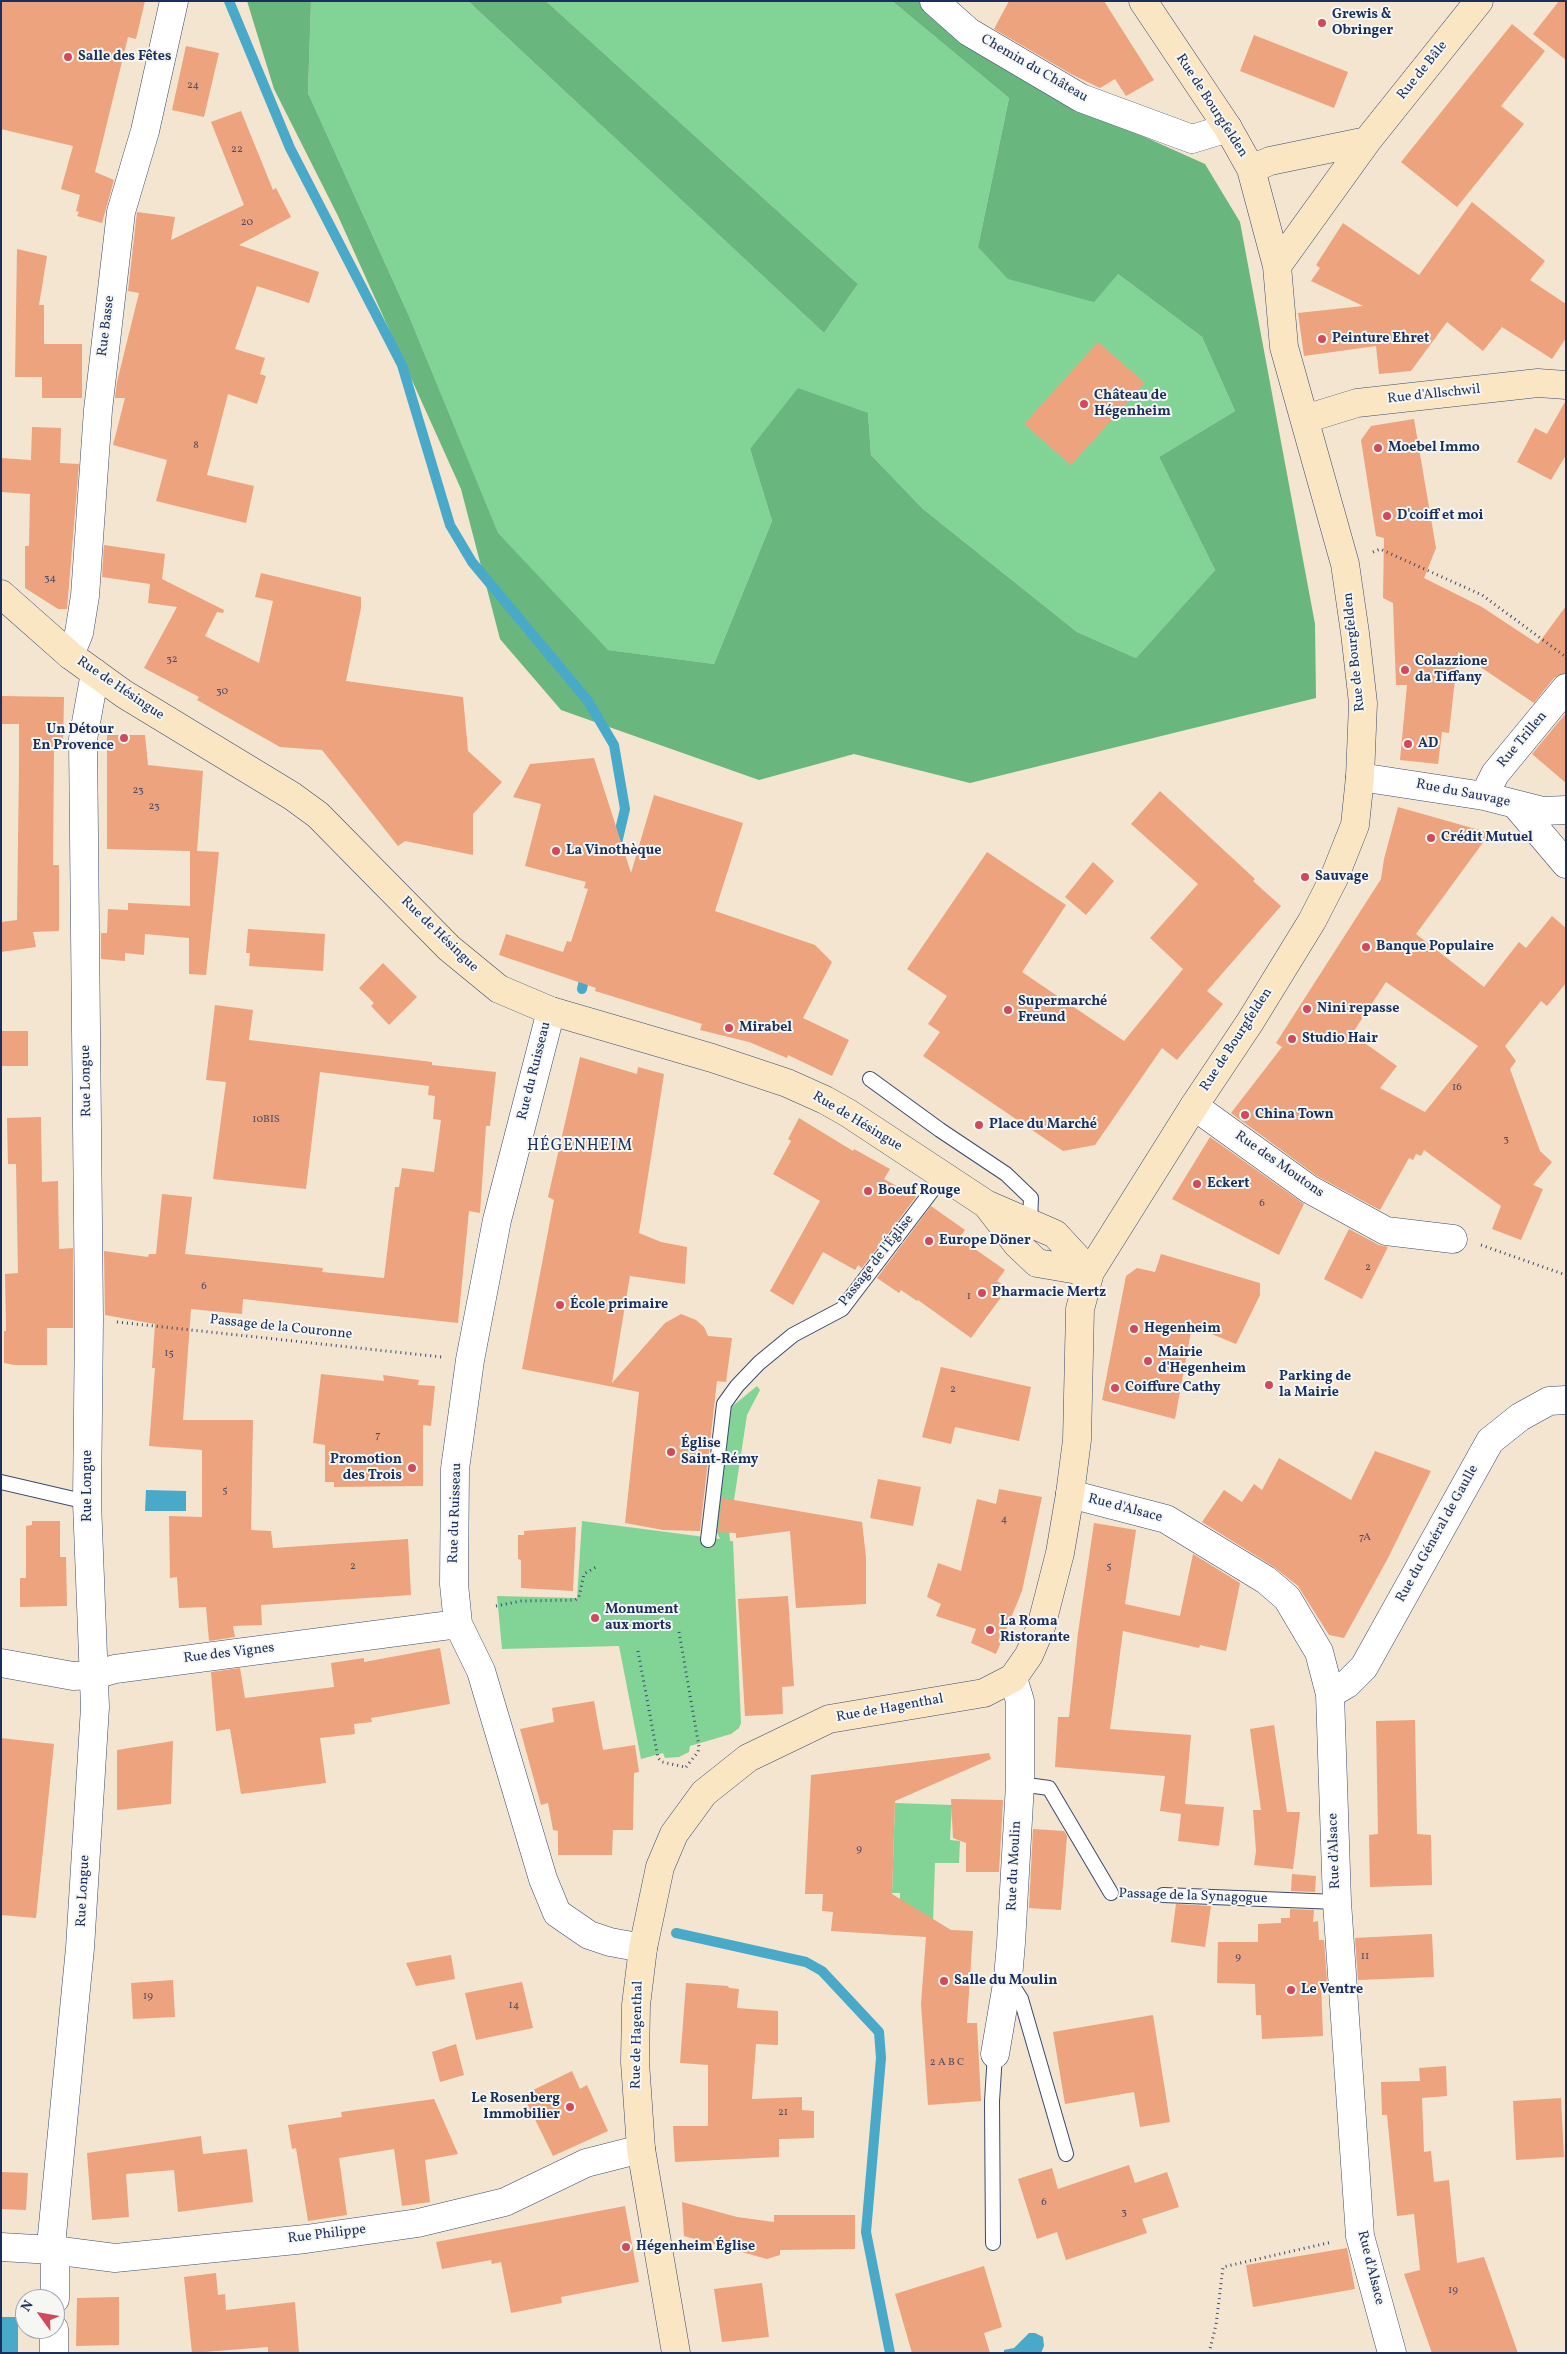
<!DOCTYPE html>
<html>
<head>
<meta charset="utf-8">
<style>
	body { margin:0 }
	#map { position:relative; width:1567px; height:2354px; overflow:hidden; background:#f3e5d0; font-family:Vollkorn,serif }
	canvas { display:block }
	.frame { position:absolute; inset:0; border:2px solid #1b2f5e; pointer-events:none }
	.north { position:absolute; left:15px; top:2289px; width:50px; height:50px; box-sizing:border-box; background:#f6f6f2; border:1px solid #9ea6b7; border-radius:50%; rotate:302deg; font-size:14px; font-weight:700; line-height:20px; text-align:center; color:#1b2f5e }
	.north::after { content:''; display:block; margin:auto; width:18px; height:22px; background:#d1495b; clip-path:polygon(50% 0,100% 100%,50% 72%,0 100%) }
</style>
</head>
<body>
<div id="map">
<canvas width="1567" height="2354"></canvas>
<div class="frame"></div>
<div class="north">N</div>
</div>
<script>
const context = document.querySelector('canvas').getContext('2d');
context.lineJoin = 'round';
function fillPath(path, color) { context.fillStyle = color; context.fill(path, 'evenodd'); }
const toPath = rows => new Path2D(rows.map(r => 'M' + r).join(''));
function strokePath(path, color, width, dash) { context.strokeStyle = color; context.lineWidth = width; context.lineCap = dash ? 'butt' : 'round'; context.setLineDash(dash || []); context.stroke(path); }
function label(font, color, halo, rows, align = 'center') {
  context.font = font + ' Vollkorn,serif'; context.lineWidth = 4; context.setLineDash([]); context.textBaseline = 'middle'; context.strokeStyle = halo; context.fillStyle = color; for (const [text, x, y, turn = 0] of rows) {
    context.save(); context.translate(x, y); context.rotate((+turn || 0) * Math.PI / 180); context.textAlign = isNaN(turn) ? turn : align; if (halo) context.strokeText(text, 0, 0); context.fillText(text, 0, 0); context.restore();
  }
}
fillPath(toPath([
	[311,1,468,1,824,333,858,284,546,1,892,1,1009,98,978,247,1118,274,1202,337,1235,411,1159,457,1215,570,1136,658,1077,632,923,509,871,455,868,413,750,449,772,521,714,664,607,650,498,534,409,316,308,93],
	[757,1386,760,1390,747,1415,734,1500,727,1501,730,1541,733,1541,741,1723,739,1728,731,1734,690,1746,689,1752,679,1757,665,1758,663,1753,641,1759,619,1646,502,1649,497,1596,577,1598,582,1521,720,1539,716,1530,729,1409],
	[895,1803,952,1805,950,1840,960,1841,959,1863,935,1863,933,1923,899,1922,900,1893,892,1893]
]), '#82d496');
fillPath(toPath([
	[247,1,311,1,308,93,409,316,498,533,608,650,714,664,772,521,750,449,798,388,868,413,871,455,923,509,1077,632,1136,658,1215,570,1159,457,1235,411,1202,337,1118,274,1094,302,1008,279,978,247,1009,98,892,1,918,1,1038,89,1205,164,1240,222,1315,624,1316,698,970,783,854,754,759,780,561,710,500,639,461,489,338,216,274,89],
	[468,1,546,1,858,284,824,333]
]), '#69b67f');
fillPath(toPath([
	[146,1490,186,1491,186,1511,145,1511],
	[1,2317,18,2317,18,2353,1,2353],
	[1029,2333,1035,2333,1043,2337,1044,2346,1041,2353,1004,2353,1004,2350,1014,2348]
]), '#48a9c8');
strokePath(toPath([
	[229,1,290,148,402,365,450,525,472,562,588,701,614,745,625,809,616,847],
	[582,989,586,971],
	[676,1933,806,1962,822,1971,879,2032,881,2058,866,2232,890,2353]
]), '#48a9c8', 10);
fillPath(toPath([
	[1,1,145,1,136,39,128,37,95,172,114,180,102,223,77,216,79,212,76,211,80,195,61,189,73,146,1,129],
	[1009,1,1104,1,1154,80,1126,96,1115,79,1100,88,1071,74,994,29],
	[1559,1,1566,1,1566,60,1533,34],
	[1512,24,1545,51,1501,106,1524,124,1457,207,1401,162],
	[1254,35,1348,72,1334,108,1240,71],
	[186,46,219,53,204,117,172,110],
	[241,111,273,190,276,188,291,217,239,245,319,272,309,303,257,286,235,349,265,358,260,374,266,376,257,404,228,394,207,475,254,486,246,523,156,501,167,460,113,445,125,398,115,398,117,382,139,293,128,291,137,212,175,217,171,240,244,205,211,122],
	[1472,202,1545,261,1530,280,1566,304,1566,338,1552,359,1502,327,1483,351,1447,322,1411,371,1379,374,1376,346,1304,356,1298,313,1363,306,1311,281,1320,268,1316,265,1343,223,1419,275],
	[17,249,47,256,39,305,44,305,44,344,82,344,82,398,42,398,42,377,15,377],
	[1098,342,1145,383,1071,465,1024,424],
	[1566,400,1566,455,1551,480,1517,462,1535,428,1547,434],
	[1414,419,1436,548,1424,578,1482,607,1538,644,1566,606,1566,673,1554,678,1534,703,1458,652,1449,733,1442,732,1438,764,1400,760,1407,685,1396,685,1393,603,1383,598,1384,538,1376,536,1361,440,1371,426],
	[32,427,61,428,60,463,79,464,67,609,58,609,25,588,25,546,29,546,30,494,1,492,1,458,31,460],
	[104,545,165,554,162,579,224,610,223,613,217,612,205,636,259,663,273,601,255,597,261,573,361,597,361,608,346,681,463,697,468,751,502,782,473,814,473,855,405,841,398,846,322,750,280,747,197,700,199,697,144,668,177,607,148,603,150,584,102,577],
	[1,696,64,697,63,747,54,747,53,865,59,865,59,931,33,932,36,947,1,952,1,922,17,920,19,766,19,724,1,724],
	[1566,713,1566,783,1532,754],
	[107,735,145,735,148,765,203,771,197,851,219,852,206,975,189,974,189,938,145,934,144,955,125,953,125,961,101,959,101,933,107,933,108,909,128,910,128,903,190,906,190,851,107,849],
	[594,758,631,873,654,795,743,823,715,911,815,945,832,962,803,1018,849,1040,832,1076,788,1055,787,1058,749,1042,700,1030,702,1024,595,991,596,988,499,955,506,934,563,952,567,941,571,942,588,889,584,888,586,882,525,866,541,804,513,797,530,764],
	[1160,791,1255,879,1253,881,1281,906,1207,991,1223,1004,1177,1060,1162,1048,1095,1145,1063,1151,923,1056,940,1032,928,1024,947,996,907,969,987,852,1066,905,1022,972,1124,1041,1183,969,1150,938,1198,884,1131,824],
	[1398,807,1490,833,1416,934,1484,987,1519,942,1526,948,1552,916,1566,928,1566,983,1547,1006,1541,1001,1505,1046,1516,1061,1510,1069,1540,1151,1552,1162,1533,1185,1543,1189,1521,1240,1492,1229,1501,1206,1424,1150,1421,1156,1416,1154,1413,1160,1409,1158,1380,1210,1317,1176,1231,1113,1282,1047,1276,1043,1381,879,1384,859],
	[1386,982,1478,1046,1425,1112,1380,1088,1397,1066,1352,1034],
	[1093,862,1114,881,1086,915,1065,897],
	[248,929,325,934,323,971,249,966,250,953,246,953],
	[383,963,417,997,389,1025,371,1006,374,1003,359,988],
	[215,1005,253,1010,249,1040,432,1062,432,1065,496,1072,490,1126,486,1126,480,1213,469,1211,458,1323,243,1299,242,1314,191,1309,183,1420,253,1420,251,1530,271,1531,273,1548,408,1539,411,1595,261,1605,262,1625,233,1626,235,1637,209,1641,206,1607,179,1608,177,1577,170,1578,169,1516,202,1517,202,1450,149,1446,155,1368,152,1368,155,1324,105,1315,104,1251,148,1257,149,1254,156,1254,162,1194,192,1197,185,1254,323,1268,322,1272,384,1278,395,1187,399,1187,402,1168,434,1172,441,1120,433,1119,435,1096,428,1095,429,1086,320,1072,306,1189,213,1179,226,1082,206,1080],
	[2,1031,28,1031,28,1066,2,1066],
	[580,1057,637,1074,638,1067,664,1074,639,1233,661,1242,687,1247,685,1284,630,1276,612,1383,665,1323,681,1314,696,1320,704,1327,708,1336,732,1338,726,1382,717,1381,700,1531,663,1530,625,1523,639,1392,522,1369,554,1200,548,1197],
	[41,1117,42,1182,58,1181,59,1249,73,1248,73,1328,47,1328,47,1365,14,1365,4,1363,4,1331,6,1331,5,1274,18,1273,16,1164,8,1164,7,1118],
	[799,1118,853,1151,854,1149,890,1169,884,1179,916,1197,862,1268,858,1265,855,1270,823,1252,793,1305,770,1291,820,1201,773,1174,791,1141,788,1139],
	[1210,1137,1304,1204,1279,1255,1172,1199],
	[931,1206,965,1230,959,1238,1005,1270,997,1281,1008,1288,971,1338,918,1300,917,1301,901,1290,899,1293,877,1278],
	[1349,1229,1379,1245,1388,1247,1362,1299,1324,1279],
	[1161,1254,1260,1283,1260,1295,1236,1344,1192,1326,1175,1419,1102,1400,1126,1276,1137,1268,1155,1272],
	[941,1367,1031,1387,1019,1441,955,1427,951,1444,922,1437],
	[321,1374,384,1381,383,1375,419,1380,418,1385,435,1386,431,1426,423,1425,423,1486,334,1487,334,1482,325,1482,325,1445,313,1443],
	[1375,1451,1431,1471,1387,1560,1344,1638,1329,1635,1298,1586,1274,1567,1202,1522,1224,1490,1242,1502,1254,1484,1262,1490,1279,1458,1351,1500],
	[878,1479,921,1487,913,1526,870,1518],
	[999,1489,1042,1497,1022,1591,996,1654,971,1643,976,1629,936,1616,941,1604,927,1597,938,1563,961,1571,977,1499,996,1504],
	[722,1498,862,1522,866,1557,866,1604,796,1608,790,1531,736,1538,736,1533,718,1532],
	[32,1521,60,1521,60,1557,66,1557,67,1606,20,1607,20,1578,26,1578,26,1526,32,1525],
	[1094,1523,1136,1530,1125,1604,1180,1616,1193,1554,1240,1583,1226,1651,1200,1645,1199,1648,1123,1631,1110,1729,1191,1735,1185,1804,1224,1807,1219,1846,1178,1841,1181,1814,1160,1811,1165,1776,1055,1767,1058,1717,1069,1717,1078,1633],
	[576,1527,573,1591,521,1588,521,1560,518,1559,518,1535,524,1535,524,1531],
	[788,1596,794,1686,782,1687,783,1714,745,1716,738,1599],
	[440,1648,450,1704,371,1718,372,1722,354,1724,355,1734,320,1738,326,1783,241,1794,230,1729,216,1731,211,1672,240,1668,245,1698,334,1687,331,1663,364,1658,364,1662],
	[594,1701,603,1750,635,1745,639,1772,634,1773,633,1830,613,1830,612,1855,558,1855,558,1831,553,1830,548,1803,541,1805,520,1729,554,1722,552,1708],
	[1415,1720,1417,1834,1431,1835,1432,1885,1370,1887,1369,1835,1378,1834,1376,1721],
	[1274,1725,1287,1812,1300,1812,1293,1869,1254,1865,1256,1851,1253,1810,1261,1810,1250,1729],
	[1,1738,54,1744,36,1918,1,1915],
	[173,1741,171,1804,117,1810,117,1750],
	[989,1753,991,1759,895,1801,892,1894,951,1930,973,1931,967,2023,977,2023,981,2101,928,2105,921,2004,926,1937,831,1931,833,1912,822,1911,823,1894,805,1894,811,1775],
	[951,1799,1003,1800,999,1872,966,1872,966,1843,953,1838],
	[1033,1829,1064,1831,1067,1836,1061,1910,1029,1908],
	[1292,1874,1316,1876,1315,1892,1291,1891],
	[1176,1904,1211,1906,1205,1947,1171,1942],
	[1290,1909,1314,1910,1313,1922,1318,1921,1319,1940,1324,1940,1327,1982,1321,1982,1323,2036,1262,2039,1261,2015,1256,2015,1255,1984,1217,1983,1218,1942,1258,1942,1258,1924,1281,1923,1281,1918,1290,1918],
	[1432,1934,1434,1977,1358,1980,1355,1938],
	[451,1955,455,1979,416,1986,406,1963],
	[173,1980,175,2017,133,2019,131,1983],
	[522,1982,533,2028,476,2040,465,1993],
	[686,1983,728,1986,729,1988,739,1989,737,2008,778,2011,778,2045,756,2044,752,2099,802,2097,802,2110,814,2111,814,2138,779,2139,779,2157,675,2162,673,2126,708,2126,708,2065,680,2063],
	[1153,2015,1170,2122,1140,2127,1134,2092,1065,2104,1053,2032],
	[456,2044,464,2075,440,2082,432,2052],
	[1446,2066,1447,2096,1422,2098,1424,2152,1431,2151,1434,2182,1449,2180,1457,2263,1484,2257,1518,2353,1432,2353,1404,2274,1420,2270,1414,2214,1397,2216,1387,2115,1382,2115,1381,2082,1420,2081,1419,2068],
	[572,2071,580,2089,587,2085,608,2131,553,2156,523,2095],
	[1561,2098,1564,2157,1516,2160,1513,2101],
	[434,2099,458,2154,425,2160,430,2202,402,2206,394,2149,339,2158,347,2215,308,2221,296,2148,292,2149,288,2125,342,2117,341,2112],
	[201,2136,203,2154,247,2149,253,2202,178,2212,174,2170,126,2174,129,2217,92,2220,87,2153],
	[1129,2165,1135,2183,1167,2172,1179,2207,1142,2219,1147,2233,1066,2260,1057,2232,1037,2239,1018,2179,1052,2168,1058,2189],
	[1,2172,28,2173,26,2210,1,2209],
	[682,2202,737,2217,774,2222,774,2215,855,2215,855,2249,780,2250,780,2255,767,2259,684,2236],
	[625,2206,639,2282,561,2297,562,2303,511,2313,501,2262,492,2264,491,2260,442,2269,436,2242],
	[1347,2248,1355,2289,1253,2307,1246,2265],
	[984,2266,1002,2327,984,2333,990,2353,912,2353,895,2294],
	[216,2273,218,2295,225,2294,226,2310,295,2302,299,2353,268,2353,268,2347,192,2353,184,2277],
	[762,2283,769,2337,722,2342,714,2289],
	[119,2297,119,2345,76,2346,77,2298]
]), '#eca37e');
const lane = toPath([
	[870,1079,940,1130,1006,1174,1031,1198,1030,1222],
	[1,1482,87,1502],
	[708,1540,724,1404,737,1386,759,1363,793,1335,842,1309,944,1175],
	[1020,1784,1049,1788,1111,1893],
	[1163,1895,1337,1902],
	[1009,1980,1021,1999,1066,2154],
	[993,2243,992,2101,995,2054]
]);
const street = toPath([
	[934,1,969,32,1081,98,1192,139,1228,128],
	[70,655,79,633,85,596,98,410,121,212,145,131,174,1],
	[1360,777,1484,796,1543,811,1566,810],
	[1484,796,1495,774,1566,688],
	[1515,804,1566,864],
	[551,1011,497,1220,470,1360,455,1469,454,1584,458,1624,481,1671,543,1879,557,1913,589,1935,610,1942,643,1948],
	[1194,1106,1309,1189,1386,1231,1453,1239],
	[1070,1494,1166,1519,1266,1580,1287,1598,1319,1652,1330,1694,1337,1902,1360,2236,1392,2353],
	[1,1663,73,1676,94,1675,115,1669,458,1624],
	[1330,1694,1347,1684,1364,1667,1490,1441,1520,1417,1549,1401,1566,1400],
	[995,2054,1008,1978,1011,1943,1020,1784,1020,1701,1013,1678],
	[1,2247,53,2250,115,2258,306,2239,418,2223,505,2202,586,2163,641,2149],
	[55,2299,55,2264,52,2235,80,1948,95,1707,87,1502,89,1319,83,739,95,673],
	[54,2353,54,2329]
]);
const secondary = toPath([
	[1251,169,1270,161,1367,141],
	[1277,266,1367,141,1479,1],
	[1305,419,1357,403,1538,383,1566,385],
	[1,594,70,655,124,694,292,796,318,815,449,948,499,989,551,1011,712,1058,787,1083,825,1100,848,1113,986,1204,1055,1234,1090,1272],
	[987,1205,1017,1244,1037,1263,1090,1272],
	[676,2353,641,2149,635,2062,636,2005,643,1948,660,1867,674,1834,704,1793,748,1758,829,1719,984,1693,1013,1678,1029,1655,1041,1627,1060,1553,1070,1494,1077,1440,1080,1309,1090,1272,1194,1106,1250,1022,1312,921,1334,878,1355,825,1360,777,1363,703,1355,633,1345,564,1284,347,1277,266,1251,169,1228,128,1143,1]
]);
strokePath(lane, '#3b4a6f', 16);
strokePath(street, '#3b4a6f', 29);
strokePath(secondary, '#3b4a6f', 29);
strokePath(toPath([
	[1373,552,1380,549,1482,595,1566,657],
	[1481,1245,1566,1275],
	[117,1322,442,1357],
	[496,1606,521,1601,575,1600,579,1597,584,1574,596,1567],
	[679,1632,699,1747,698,1752,686,1767],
	[638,1651,658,1758,662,1762,685,1767],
	[1209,2353,1216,2325,1223,2267,1332,2242]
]), '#3b4a6f', 3, [1, 4]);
strokePath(lane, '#fff', 14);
strokePath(street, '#fff', 28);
strokePath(secondary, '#fbe6c4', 28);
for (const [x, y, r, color] of [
	[1322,23,5,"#d1495b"],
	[68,57,5,"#d1495b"],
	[1322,339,5,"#d1495b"],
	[1084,404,5,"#d1495b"],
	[1378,448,5,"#d1495b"],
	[1387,516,5,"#d1495b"],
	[1405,670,5,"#d1495b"],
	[124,738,5,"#d1495b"],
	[1408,744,5,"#d1495b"],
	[1431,838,5,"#d1495b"],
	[556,851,5,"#d1495b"],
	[1305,877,5,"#d1495b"],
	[1366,947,5,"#d1495b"],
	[1307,1009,5,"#d1495b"],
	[1008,1010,5,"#d1495b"],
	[729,1028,5,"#d1495b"],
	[1292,1039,5,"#d1495b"],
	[1245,1115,5,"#d1495b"],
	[979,1125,5,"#d1495b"],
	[1197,1184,5,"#d1495b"],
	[868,1191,5,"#d1495b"],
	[929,1241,5,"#d1495b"],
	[982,1293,5,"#d1495b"],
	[560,1305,5,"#d1495b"],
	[1134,1329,5,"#d1495b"],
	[1148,1361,5,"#d1495b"],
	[1269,1385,5,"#d1495b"],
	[1115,1388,5,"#d1495b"],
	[671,1452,5,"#d1495b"],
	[412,1468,5,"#d1495b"],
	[595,1618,5,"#d1495b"],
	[990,1630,5,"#d1495b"],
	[944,1981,5,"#d1495b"],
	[1291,1990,5,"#d1495b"],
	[570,2107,5,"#d1495b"],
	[626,2247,5,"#d1495b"]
]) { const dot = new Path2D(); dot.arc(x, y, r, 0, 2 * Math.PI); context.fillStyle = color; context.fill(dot); strokePath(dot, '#f6f6f2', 2); }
label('11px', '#4f4c66', null, [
	["24",193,86],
	["22",237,150],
	["20",247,223],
	["8",196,446],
	["34",50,579],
	["32",172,660],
	["30",222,692],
	["23",138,791],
	["23",154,807],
	["16",1457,1088],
	["10BIS",266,1120],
	["3",1506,1140],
	["6",1262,1204],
	["2",1368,1268],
	["6",204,1287],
	["1",969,1297],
	["15",169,1354],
	["2",953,1390],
	["7",378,1436],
	["5",225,1491],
	["4",1004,1520],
	["7A",1365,1538],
	["2",353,1567],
	["5",1109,1567],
	["9",859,1850],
	["11",1365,1957],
	["9",1238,1958],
	["19",148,1997],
	["14",514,2006],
	["2 A B C",947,2063],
	["21",783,2113],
	["6",1044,2203],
	["3",1124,2213],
	["19",1453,2291]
]);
label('bold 14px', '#1b2f5e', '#f6f6f2', [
	["Grewis &",1332,15],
	["Obringer",1332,31],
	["Salle des Fêtes",78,57],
	["Peinture Ehret",1332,339],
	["Château de",1094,396],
	["Hégenheim",1094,412],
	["Moebel Immo",1388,448],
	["D'coiff et moi",1397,516],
	["Colazzione",1415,662],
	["da Tiffany",1415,678],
	["Un Détour",114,730,"right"],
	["En Provence",114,746,"right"],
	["AD",1418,744],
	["Crédit Mutuel",1441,838],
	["La Vinothèque",566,851],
	["Sauvage",1315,877],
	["Banque Populaire",1376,947],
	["Supermarché",1018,1002],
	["Freund",1018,1018],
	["Nini repasse",1317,1009],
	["Mirabel",739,1028],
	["Studio Hair",1302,1039],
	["China Town",1255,1115],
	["Place du Marché",989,1125],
	["Eckert",1207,1184],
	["Boeuf Rouge",878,1191],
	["Europe Döner",939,1241],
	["Pharmacie Mertz",992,1293],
	["École primaire",570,1305],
	["Hegenheim",1144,1329],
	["Mairie",1158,1353],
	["d'Hegenheim",1158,1369],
	["Parking de",1279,1377],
	["la Mairie",1279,1393],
	["Coiffure Cathy",1125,1388],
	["Église",681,1444],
	["Saint-Rémy",681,1460],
	["Promotion",402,1460,"right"],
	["des Trois",402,1476,"right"],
	["Monument",605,1610],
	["aux morts",605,1626],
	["La Roma",1000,1622],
	["Ristorante",1000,1638],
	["Salle du Moulin",954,1981],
	["Le Ventre",1301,1990],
	["Le Rosenberg",560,2099,"right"],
	["Immobilier",560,2115,"right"],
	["Hégenheim Église",636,2247]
], 'left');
label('14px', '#1b2f5e', '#f6f6f2', [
	["Chemin du Château",1034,69,30],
	["Rue de Bâle",1423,71,-51],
	["Rue de Bourgfelden",1211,106,57],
	["Rue Basse",107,326,-83],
	["Rue d'Allschwil",1434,395,-6],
	["Rue de Bourgfelden",1355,652,-96],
	["Rue de Hésingue",120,689,34],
	["Rue Trillen",1523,740,-50],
	["Rue du Sauvage",1463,794,11],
	["Rue de Hésingue",439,935,44],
	["Rue de Bourgfelden",1237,1040,-57],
	["Rue du Ruisseau",535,1071,-76],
	["Rue Longue",87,1081,-91],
	["Rue de Hésingue",857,1122,31],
	["Rue des Moutons",1279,1165,35],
	["Passage de l'Église",877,1261,-52],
	["Passage de la Couronne",281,1328,6],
	["Rue Longue",88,1486,-90],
	["Rue d'Alsace",1125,1509,15],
	["Rue du Ruisseau",456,1513,-88],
	["Rue du Général de Gaulle",1438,1534,-61],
	["Rue des Vignes",229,1654,-7],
	["Rue de Hagenthal",890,1709,-10],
	["Rue d'Alsace",1335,1851,-92],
	["Rue du Moulin",1015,1866,-87],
	["Rue Longue",84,1891,-87],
	["Passage de la Synagogue",1193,1897,2],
	["Rue de Hagenthal",638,2035,-89],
	["Rue Philippe",327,2235,-7],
	["Rue d'Alsace",1370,2268,76]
]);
context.letterSpacing = '1px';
label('16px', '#1b2f5e', '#f6f6f2', [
	["HÉGENHEIM",580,1147]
]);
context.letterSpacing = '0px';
</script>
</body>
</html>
